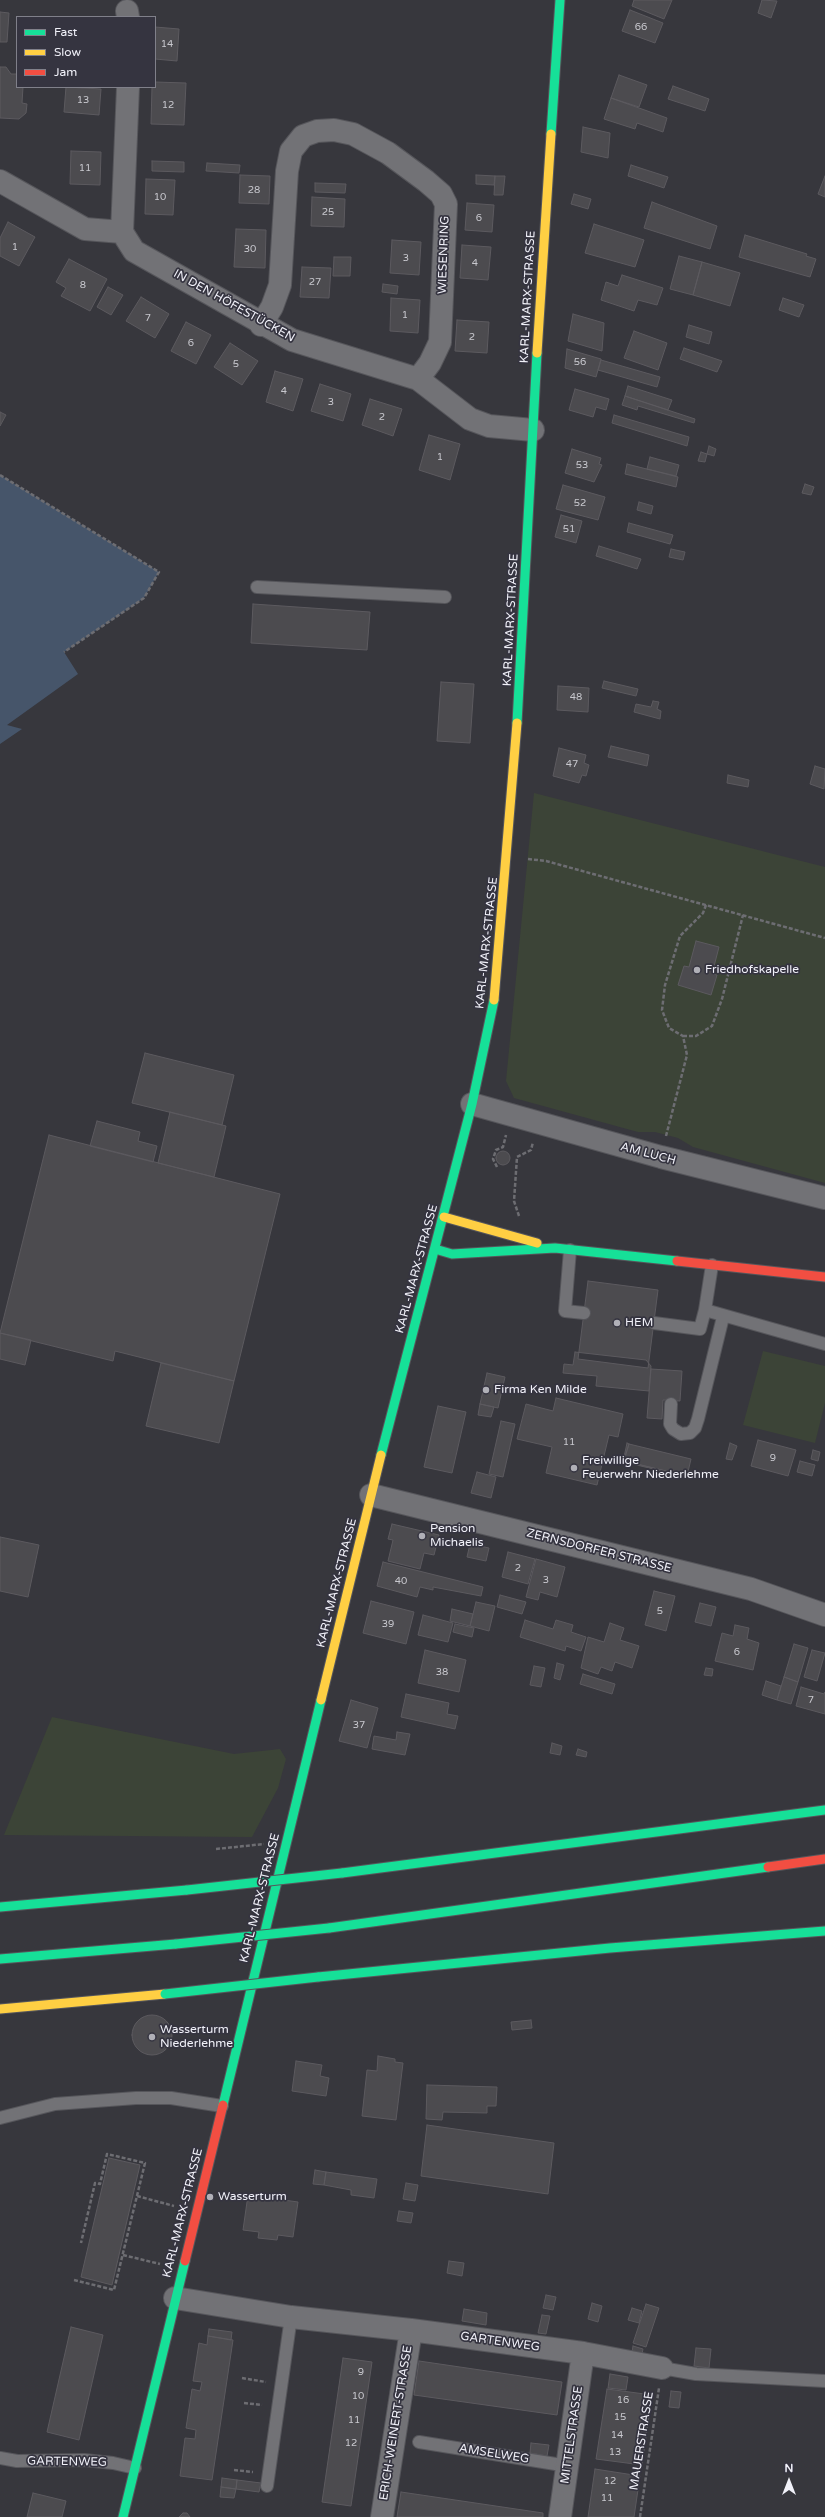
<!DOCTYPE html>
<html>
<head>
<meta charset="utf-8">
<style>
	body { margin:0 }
	#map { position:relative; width:825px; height:2517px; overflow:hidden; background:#37373d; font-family:"Varela Round",sans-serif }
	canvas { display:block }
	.legend { position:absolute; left:16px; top:16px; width:140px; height:72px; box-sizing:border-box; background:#353440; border:1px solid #80808a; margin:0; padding:5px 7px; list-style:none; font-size:12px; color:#f1f1f9 }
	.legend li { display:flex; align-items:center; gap:8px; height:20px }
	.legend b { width:20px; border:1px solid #80808a }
	.north { position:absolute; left:769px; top:2461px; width:40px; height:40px; -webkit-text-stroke:3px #353440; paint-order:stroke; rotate:0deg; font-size:11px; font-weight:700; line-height:16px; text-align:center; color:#f1f1f9 }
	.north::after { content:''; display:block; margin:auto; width:14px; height:18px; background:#f1f1f9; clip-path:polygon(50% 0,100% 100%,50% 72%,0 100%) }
</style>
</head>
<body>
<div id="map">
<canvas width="825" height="2517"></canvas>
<ul class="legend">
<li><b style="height:5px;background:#16e098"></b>Fast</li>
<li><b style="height:5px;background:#ffcf43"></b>Slow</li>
<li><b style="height:5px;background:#f24e42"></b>Jam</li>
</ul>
<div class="north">N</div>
</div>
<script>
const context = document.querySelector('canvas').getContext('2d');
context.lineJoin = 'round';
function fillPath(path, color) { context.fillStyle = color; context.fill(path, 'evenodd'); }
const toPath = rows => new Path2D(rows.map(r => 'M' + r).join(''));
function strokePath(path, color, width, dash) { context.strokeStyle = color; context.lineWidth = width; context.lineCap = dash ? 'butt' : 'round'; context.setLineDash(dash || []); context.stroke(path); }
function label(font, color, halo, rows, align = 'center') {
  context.font = font + ' "Varela Round",sans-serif'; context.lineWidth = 3.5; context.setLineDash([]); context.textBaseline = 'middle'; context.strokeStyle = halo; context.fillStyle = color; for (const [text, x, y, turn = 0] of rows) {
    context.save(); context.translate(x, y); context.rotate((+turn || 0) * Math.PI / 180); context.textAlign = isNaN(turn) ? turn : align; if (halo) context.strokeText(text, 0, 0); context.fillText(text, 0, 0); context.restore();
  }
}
fillPath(toPath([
	[534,793,825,867,825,1183,693,1147,678,1138,655,1132,638,1132,514,1098,506,1081],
	[763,1351,825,1366,825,1403,815,1443,743,1425],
	[52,1717,234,1754,280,1749,286,1759,278,1788,252,1837,4,1835]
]), '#3c4437');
fillPath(toPath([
	[0,475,159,572,144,598,64,652,78,674,7,725,22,729,0,744]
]), '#46556a');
const building = toPath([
	[634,0,672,0,664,19,632,6,634,0],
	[762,0,777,1,771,18,758,13,762,0],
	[630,10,663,23,655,43,622,31,630,10],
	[0,12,9,13,7,42,0,42,0,12],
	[155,27,179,29,177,61,155,59,155,27],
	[0,67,6,67,11,74,17,74,17,87,23,87,22,103,27,104,26,113,19,119,0,118,0,67],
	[619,75,647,85,639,107,611,98,619,75],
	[155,82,186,83,184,125,151,124,152,87,155,87,155,82],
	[673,86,709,99,705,111,668,99,673,86],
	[66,87,101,89,99,115,64,112,66,87],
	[611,98,667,118,663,132,637,123,635,129,604,119,611,98],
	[583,127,610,133,608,158,581,152,583,127],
	[71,151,101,152,100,185,70,184,71,151],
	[152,161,184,162,184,172,152,171,152,161],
	[207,163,240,165,239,173,206,171,207,163],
	[631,165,668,177,664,188,628,176,631,165],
	[240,175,270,176,269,204,239,203,240,175],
	[476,175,495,176,494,185,476,184,476,175],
	[495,176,505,176,503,195,494,195,495,176],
	[825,176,825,197,818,194,825,176],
	[146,179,175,180,173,215,145,214,146,179],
	[315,183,346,184,345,193,315,192,315,183],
	[574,194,591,199,588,209,571,204,574,194],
	[312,197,345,199,344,227,311,226,312,197],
	[652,202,717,226,710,249,644,228,652,202],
	[467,203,494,205,492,232,465,230,467,203],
	[8,222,35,237,19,266,0,256,0,238,8,222],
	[594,224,644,240,635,267,585,253,594,224],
	[236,229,266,230,265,268,234,267,236,229],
	[745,235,807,254,806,256,816,259,810,277,739,257,745,235],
	[392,240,421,242,419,275,390,273,392,240],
	[462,245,491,247,488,280,460,278,462,245],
	[679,256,702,262,693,295,670,289,679,256],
	[334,257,351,257,350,276,333,276,334,257],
	[69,259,107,279,90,311,61,296,66,288,56,282,69,259],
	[702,262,740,273,730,306,693,295,702,262],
	[302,267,331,268,329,298,300,297,302,267],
	[622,275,663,288,657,305,638,300,634,311,601,300,606,282,618,286,622,275],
	[383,284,398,286,397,294,382,292,383,284],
	[108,287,123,295,111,315,97,307,108,287],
	[141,297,169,314,155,338,126,321,141,297],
	[391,298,420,300,418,333,390,331,391,298],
	[783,298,804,305,799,317,779,310,783,298],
	[573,314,604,323,602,351,568,341,573,314],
	[457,320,489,322,487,353,455,351,457,320],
	[186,322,211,335,196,364,171,351,186,322],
	[689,325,712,332,709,344,686,337,689,325],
	[634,331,667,343,658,370,624,358,634,331],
	[230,343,258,361,242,385,214,367,230,343],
	[684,348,722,361,717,372,680,359,684,348],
	[567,349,601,359,596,377,565,368,567,349],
	[601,360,660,377,657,387,598,370,601,360],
	[275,371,303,379,293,411,266,402,275,371],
	[320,384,351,394,343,421,311,411,320,384],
	[628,386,672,400,668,410,625,396,628,386],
	[575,389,609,399,606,410,596,407,593,417,569,410,575,389],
	[625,396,695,419,694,423,638,406,637,410,622,405,625,396],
	[370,399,402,409,393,436,362,425,370,399],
	[0,412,6,415,0,426,0,412],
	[614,415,689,437,687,446,612,423,614,415],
	[429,435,460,444,450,480,419,470,429,435],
	[709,446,716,449,714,456,707,454,709,446],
	[572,449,601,458,599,464,602,465,594,482,565,473,572,449],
	[701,452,707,454,705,462,698,461,701,452],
	[650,457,679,465,676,476,647,469,650,457],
	[627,464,678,477,676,487,625,474,627,464],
	[805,484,814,487,811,495,802,493,805,484],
	[563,485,605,497,598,520,556,509,563,485],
	[639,502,653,506,651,514,637,510,639,502],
	[561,515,582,521,576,543,555,537,561,515],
	[629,523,673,535,670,544,627,532,629,523],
	[599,546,641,559,637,569,596,556,599,546],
	[671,549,685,552,683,560,669,557,671,549],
	[253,604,370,612,367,650,251,643,253,604],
	[604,681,638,689,636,696,602,688,604,681],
	[441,682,474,684,470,743,437,741,441,682],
	[558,686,589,688,588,712,557,710,558,686],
	[653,701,659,702,657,709,661,711,660,719,634,712,636,704,651,707,653,701],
	[611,746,649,755,647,766,608,757,611,746],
	[559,748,586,755,584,763,589,765,586,776,582,775,579,783,553,776,559,748],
	[815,766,825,769,824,789,810,784,815,766],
	[728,775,749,780,748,787,727,783,728,775],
	[696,941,719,947,712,974,717,975,711,995,678,985,684,966,689,967,696,941],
	[145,1053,234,1075,222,1125,132,1103,145,1053],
	[170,1112,226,1126,214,1177,158,1163,170,1112],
	[97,1121,140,1132,138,1141,157,1146,153,1162,90,1146,97,1121],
	[49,1135,280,1194,234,1381,115,1351,113,1361,0,1333,49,1135],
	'496 1158a7 7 0 1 1 14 0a7 7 0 1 1-14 0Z',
	[588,1281,658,1290,648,1368,578,1359,588,1281],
	[0,1333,31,1340,25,1365,0,1359,0,1333],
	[575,1352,646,1360,651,1366,649,1391,596,1386,597,1376,563,1373,564,1364,573,1365,575,1352],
	[161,1363,234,1381,219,1443,146,1426,161,1363],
	[651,1369,682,1371,680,1401,663,1400,662,1419,647,1418,651,1369],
	[487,1373,505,1377,498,1408,480,1404,487,1373],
	[556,1398,623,1414,618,1437,609,1435,597,1485,546,1473,552,1447,517,1439,526,1404,553,1411,556,1398],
	[480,1404,494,1407,491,1417,478,1415,480,1404],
	[438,1406,466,1412,452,1473,424,1467,438,1406],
	[501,1421,515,1424,503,1477,489,1474,501,1421],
	[758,1440,796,1450,788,1476,751,1466,758,1440],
	[627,1443,629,1444,623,1462,627,1443],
	[730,1443,737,1446,732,1460,726,1459,730,1443],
	[629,1444,691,1459,687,1476,624,1461,629,1444],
	[813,1450,820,1452,818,1461,811,1459,813,1450],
	[624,1461,687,1476,687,1477,624,1462,624,1461],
	[800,1461,815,1465,812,1476,797,1472,800,1461],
	[477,1472,496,1477,491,1498,471,1493,477,1472],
	[392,1524,439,1535,434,1555,424,1553,420,1569,388,1561,393,1540,388,1539,392,1524],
	[0,1537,39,1545,28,1597,0,1591,0,1537],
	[470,1544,489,1548,486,1561,467,1557,470,1544],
	[508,1552,535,1559,528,1584,502,1577,508,1552],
	[536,1559,565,1567,557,1597,540,1592,538,1600,526,1597,536,1559],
	[383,1562,483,1587,481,1596,433,1587,433,1590,420,1587,417,1597,377,1586,383,1562],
	[654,1591,675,1596,666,1631,645,1625,654,1591],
	[500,1595,526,1602,522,1614,497,1607,500,1595],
	[371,1601,414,1612,406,1644,363,1633,371,1601],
	[476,1602,495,1606,489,1631,470,1626,476,1602],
	[700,1603,716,1607,711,1626,695,1622,700,1603],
	[452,1609,473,1614,470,1626,450,1621,452,1609],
	[423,1615,453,1623,448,1642,418,1635,423,1615],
	[525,1620,553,1629,556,1620,573,1625,571,1632,586,1637,581,1651,566,1646,565,1651,520,1637,525,1620],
	[610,1623,624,1628,620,1640,639,1646,632,1668,615,1662,612,1671,601,1667,598,1674,581,1668,588,1637,604,1642,610,1623],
	[455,1624,474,1628,472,1637,453,1632,455,1624],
	[735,1625,749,1628,747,1639,759,1643,753,1670,715,1661,722,1633,733,1636,735,1625],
	[794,1644,808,1648,798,1682,784,1677,794,1644],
	[425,1650,466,1660,459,1692,418,1683,425,1650],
	[812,1650,825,1653,817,1681,804,1677,812,1650],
	[557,1663,564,1665,560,1680,554,1678,557,1663],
	[534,1666,545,1668,541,1687,530,1685,534,1666],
	[706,1668,713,1669,712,1676,704,1675,706,1668],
	[583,1674,615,1684,612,1694,580,1684,583,1674],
	[784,1677,798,1682,791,1704,777,1700,784,1677],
	[766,1681,781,1686,777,1700,762,1695,766,1681],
	[801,1687,824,1694,825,1692,825,1714,796,1706,801,1687],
	[406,1694,449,1703,447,1714,458,1716,455,1729,401,1717,406,1694],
	[351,1700,378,1708,367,1748,339,1741,351,1700],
	[397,1732,410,1734,405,1755,372,1749,374,1736,396,1740,397,1732],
	[552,1743,562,1746,560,1755,550,1753,552,1743],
	[578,1749,587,1752,586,1757,576,1755,578,1749],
	'132 2035a20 20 0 1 1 40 0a20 20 0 1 1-40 0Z',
	[531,2020,532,2028,512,2030,511,2022,531,2020],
	[378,2056,395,2059,395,2062,403,2063,396,2120,362,2116,367,2070,377,2071,378,2056],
	[296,2061,322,2065,320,2076,329,2078,326,2096,292,2091,296,2061],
	[427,2085,497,2087,496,2106,487,2106,487,2113,443,2112,442,2120,426,2119,427,2085],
	[427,2125,554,2143,548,2194,421,2176,427,2125],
	[109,2158,140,2165,112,2285,81,2277,109,2158],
	[315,2170,326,2172,324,2185,313,2184,315,2170],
	[326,2172,377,2179,374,2198,351,2195,351,2190,324,2185,326,2172],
	[406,2183,418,2185,415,2201,403,2199,406,2183],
	[248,2195,298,2202,293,2237,278,2235,277,2240,258,2238,259,2232,243,2230,248,2195],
	[399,2211,413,2213,411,2223,397,2221,399,2211],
	[449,2261,464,2263,462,2276,447,2273,449,2261],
	[546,2295,556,2297,553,2310,543,2308,546,2295],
	[592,2303,602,2306,598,2322,588,2319,592,2303],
	[646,2304,659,2308,646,2347,633,2343,646,2304],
	[632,2308,642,2311,639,2323,628,2320,632,2308],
	[464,2309,487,2313,486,2325,462,2321,464,2309],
	[542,2315,550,2316,546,2334,538,2333,542,2315],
	[71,2327,103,2335,79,2440,47,2432,71,2327],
	[209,2329,232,2332,231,2340,208,2336,209,2329],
	[208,2336,233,2340,212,2480,180,2476,185,2438,195,2439,196,2430,186,2428,192,2389,200,2391,202,2382,193,2381,199,2343,207,2345,208,2336],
	[633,2346,643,2349,642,2354,632,2352,633,2346],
	[696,2348,711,2349,709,2368,694,2366,696,2348],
	[343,2358,372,2362,351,2506,322,2502,343,2358],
	[419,2361,562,2382,557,2415,414,2395,419,2361],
	[610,2374,628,2377,626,2390,608,2388,610,2374],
	[607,2389,652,2395,642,2465,596,2459,607,2389],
	[671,2391,681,2392,679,2408,669,2407,671,2391],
	[531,2443,549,2445,547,2456,530,2453,531,2443],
	[595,2469,640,2476,634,2517,588,2517,595,2469],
	[222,2478,237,2480,236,2489,221,2487,222,2478],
	[237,2480,261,2483,259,2492,236,2489,237,2480],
	[221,2487,236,2489,234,2498,220,2497,221,2487],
	[401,2492,543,2513,543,2517,397,2517,401,2492],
	[33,2493,66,2501,62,2517,27,2517,33,2493],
	[183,2513,187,2513,190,2517,179,2517,183,2513]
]);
fillPath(building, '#4c4b4f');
strokePath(building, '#5c5a5f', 1);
const lane = toPath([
	[257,587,445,597],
	[570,1250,565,1311,584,1313],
	[705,1310,825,1344],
	[654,1323,700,1329,705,1310,712,1265],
	[671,1404,670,1424,673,1429,681,1434,690,1433,695,1428,698,1419,723,1317],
	[0,2118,55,2104,136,2098,171,2098,222,2106],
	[662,2368,696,2374,825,2381],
	[419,2442,568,2466],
	[0,2458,17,2461,84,2460,113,2463,135,2468],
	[267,2486,291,2317]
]);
const street = toPath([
	[127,11,128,17],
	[128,87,122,232,134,251,292,340,418,379,470,419,489,426,533,430],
	[0,181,85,229,122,232],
	[261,325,272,307,280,285,287,171,291,151,303,136,317,131,334,130,353,134,388,153,426,181,441,194,446,204,440,342,430,363,418,379],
	[472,1104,661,1157,825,1198],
	[371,1495,751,1589,825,1615],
	[175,2298,291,2317,411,2330,583,2353,662,2368],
	[382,2517,411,2330],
	[560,2517,583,2353]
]);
const fast = toPath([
	[551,134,560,0],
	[517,723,537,353],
	[435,1249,452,1254,555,1248,677,1261],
	[381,1455,472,1104,494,1000],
	[342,1873,825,1810],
	[0,1907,187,1890],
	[329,1928,768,1867],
	[0,1959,176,1944],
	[318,1977,610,1948,825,1931],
	[223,2105,321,1700],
	[123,2517,185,2261]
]);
const slow = toPath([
	[537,353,551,134],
	[494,1000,517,723],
	[444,1217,537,1243],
	[321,1700,381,1455],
	[0,2009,165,1994]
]);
const jam = toPath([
	[677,1261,825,1277],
	[768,1867,825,1859],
	[185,2261,223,2105]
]);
strokePath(lane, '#56565b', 14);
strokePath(street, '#56565b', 24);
strokePath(fast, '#56565b', 11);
strokePath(slow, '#56565b', 11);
strokePath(jam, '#56565b', 11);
strokePath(toPath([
	[0,475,159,572,144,598,64,652],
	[528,859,546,861,825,938],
	[683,1036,696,1036,712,1026,722,999,743,915],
	[666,1136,687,1055,683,1036,669,1028,662,1010,665,985,680,936,703,913,706,905],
	[497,1167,493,1159,496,1150,503,1147,506,1135],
	[519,1216,514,1201,517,1157,531,1150,533,1142],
	[216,1849,264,1844],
	[137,2196,174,2206],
	[123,2255,160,2264],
	[74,2280,114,2290,145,2163,107,2154,100,2184,95,2183,81,2243],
	[242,2378,266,2382],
	[244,2403,262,2405],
	[234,2470,253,2472],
	[640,2517,659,2388]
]), '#6d6d72', 2.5, [4, 2]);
strokePath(lane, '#727276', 12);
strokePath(street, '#727276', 22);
strokePath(fast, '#16e098', 9);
strokePath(slow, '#ffcf43', 9);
strokePath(jam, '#f24e42', 9);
const fastBridge = toPath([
	[187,1890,342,1873],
	[176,1944,329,1928],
	[165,1994,318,1977]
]);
strokePath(fastBridge, '#56565b', 11, []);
strokePath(fastBridge, '#16e098', 9);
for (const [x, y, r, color] of [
	[697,970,4,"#b0b0b7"],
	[617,1323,4,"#b0b0b7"],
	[486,1390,4,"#b0b0b7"],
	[574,1468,4,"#b0b0b7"],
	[422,1536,4,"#b0b0b7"],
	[152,2037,4,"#b0b0b7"],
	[210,2197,4,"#b0b0b7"]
]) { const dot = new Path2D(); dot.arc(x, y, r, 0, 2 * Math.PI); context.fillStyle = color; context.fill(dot); strokePath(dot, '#353440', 1.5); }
label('10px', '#c8c8ce', null, [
	["66",641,27],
	["14",167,44],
	["13",83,100],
	["12",168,105],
	["11",85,168],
	["28",254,190],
	["10",160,197],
	["25",328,212],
	["6",479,218],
	["1",15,247],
	["30",250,249],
	["3",406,258],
	["4",475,263],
	["27",315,282],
	["8",83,285],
	["1",405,315],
	["7",148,318],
	["2",472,337],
	["6",191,343],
	["56",580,362],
	["5",236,364],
	["4",284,391],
	["3",331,402],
	["2",382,417],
	["1",440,457],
	["53",582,465],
	["52",580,503],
	["51",569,529],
	["48",576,697],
	["47",572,764],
	["11",569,1442],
	["9",773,1458],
	["2",518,1568],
	["3",546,1580],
	["40",401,1581],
	["5",660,1611],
	["39",388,1624],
	["6",737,1652],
	["38",442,1672],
	["7",811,1700],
	["37",359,1725],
	["9",361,2372],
	["10",358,2396],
	["16",623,2400],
	["15",620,2417],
	["11",354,2420],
	["14",617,2435],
	["12",351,2443],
	["13",615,2452],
	["12",610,2481],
	["11",607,2498]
]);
label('12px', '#f1f1f9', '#353440', [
	["WIESENRING",444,255,-88],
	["KARL-MARX-STRASSE",528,297,-87],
	["IN DEN HÖFESTÜCKEN",234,306,29],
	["KARL-MARX-STRASSE",511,620,-87],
	["KARL-MARX-STRASSE",487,943,-84],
	["AM LUCH",648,1154,15],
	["KARL-MARX-STRASSE",417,1269,-75],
	["ZERNSDORFER STRASSE",599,1551,14],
	["KARL-MARX-STRASSE",337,1583,-76],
	["KARL-MARX-STRASSE",260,1898,-76],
	["KARL-MARX-STRASSE",183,2213,-76],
	["GARTENWEG",500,2342,8],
	["ERICH-WEINERT-STRASSE",396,2423,-81],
	["MITTELSTRASSE",572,2435,-82],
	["MAUERSTRASSE",642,2441,-81],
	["AMSELWEG",494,2454,9],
	["GARTENWEG",67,2462,1]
]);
label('12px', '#f1f1f9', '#353440', [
	["Friedhofskapelle",705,970],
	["HEM",625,1323],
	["Firma Ken Milde",494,1390],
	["Freiwillige",582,1461],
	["Feuerwehr Niederlehme",582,1475],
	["Pension",430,1529],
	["Michaelis",430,1543],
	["Wasserturm",160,2030],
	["Niederlehme",160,2044],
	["Wasserturm",218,2197]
], 'left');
</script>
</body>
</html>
